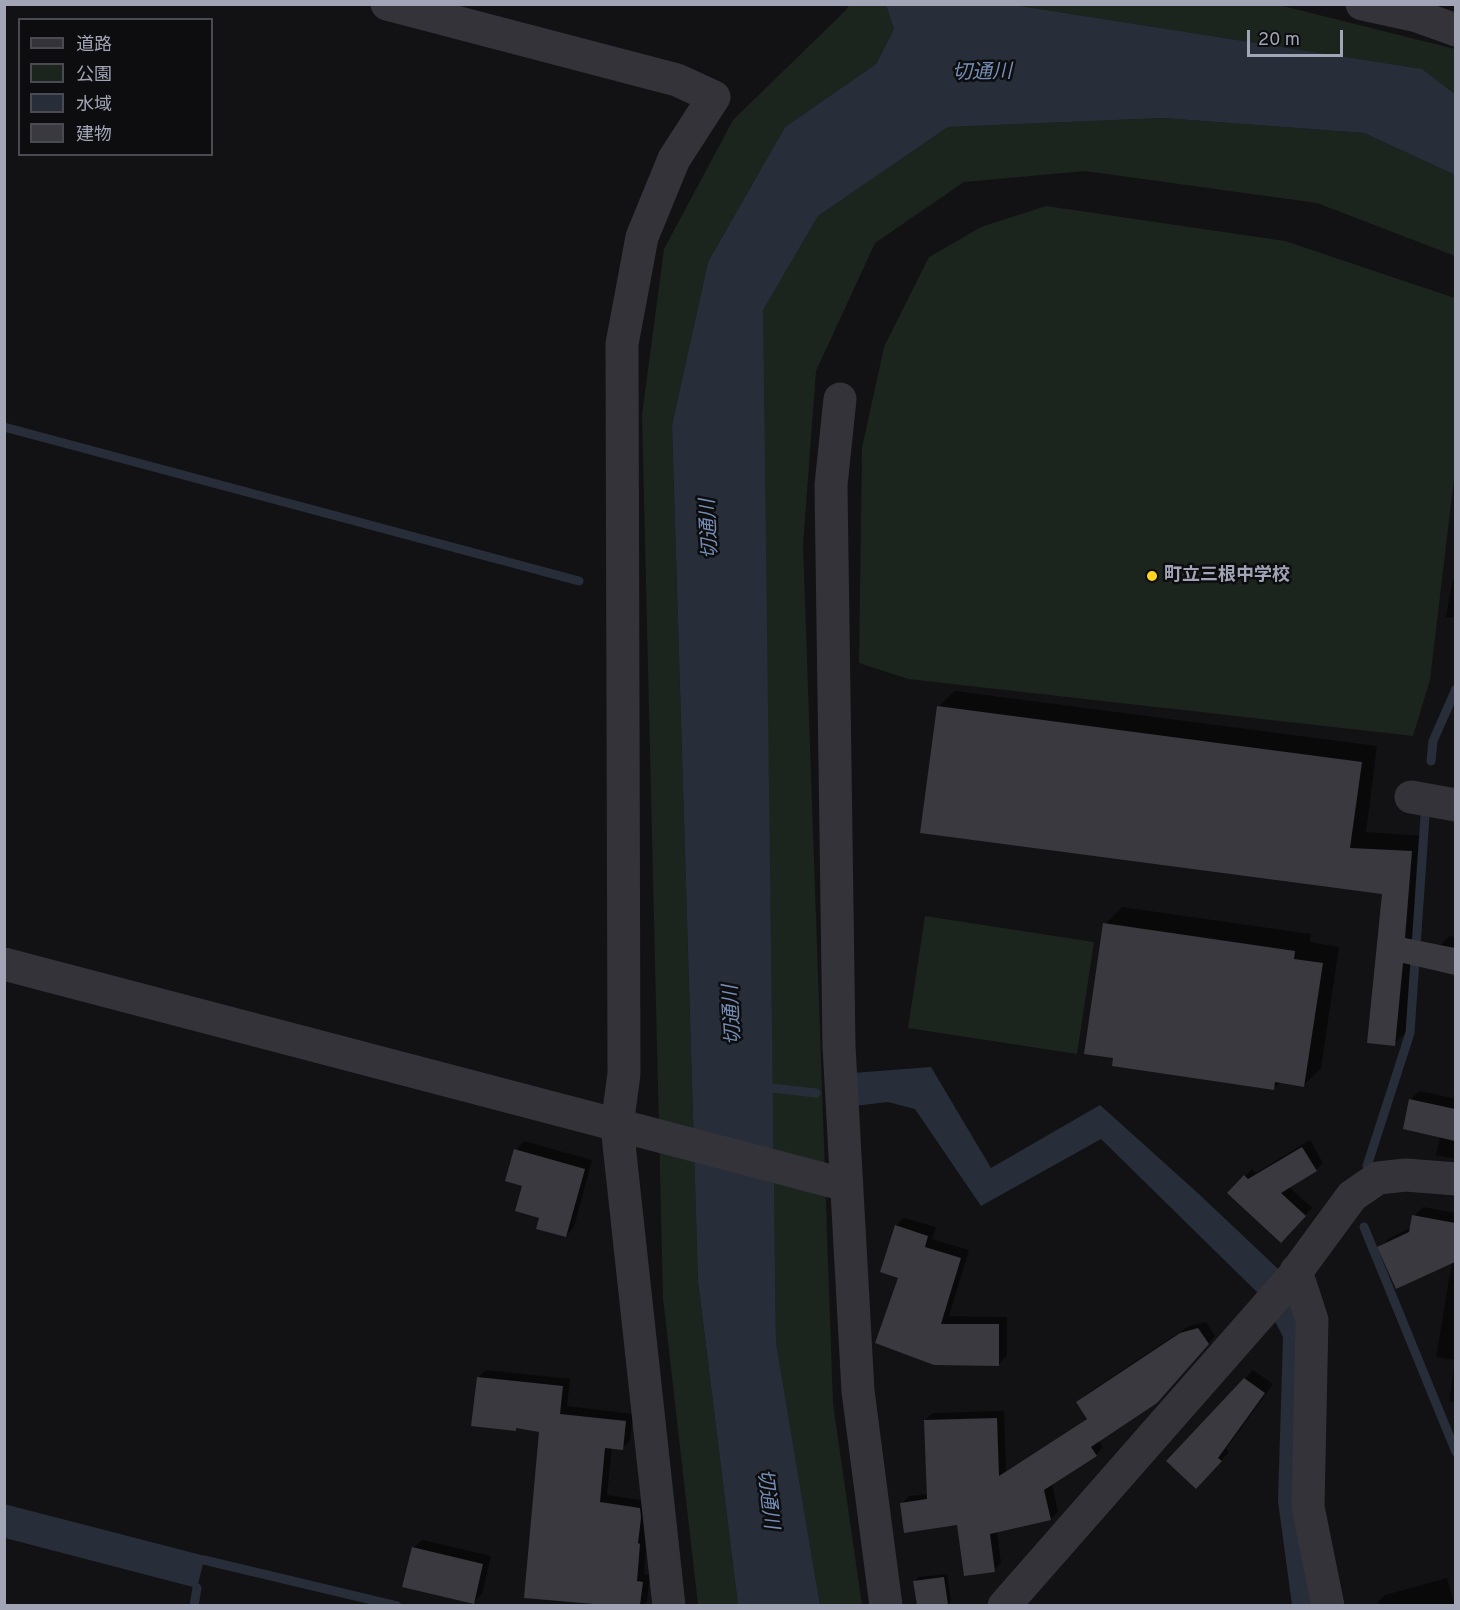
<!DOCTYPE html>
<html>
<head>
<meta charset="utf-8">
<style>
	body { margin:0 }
	#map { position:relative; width:1460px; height:1610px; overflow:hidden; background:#121214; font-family:Overpass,"Noto Sans JP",sans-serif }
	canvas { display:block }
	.frame { position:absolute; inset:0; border:6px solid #a2a5b6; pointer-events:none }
	.legend { position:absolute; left:18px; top:18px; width:195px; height:138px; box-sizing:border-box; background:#0d0d0f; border:2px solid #494a52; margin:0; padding:8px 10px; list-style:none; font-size:18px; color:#a2a5b6 }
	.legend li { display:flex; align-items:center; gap:12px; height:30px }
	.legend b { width:30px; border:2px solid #494a52 }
	.scale { position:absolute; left:1247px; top:30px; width:96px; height:27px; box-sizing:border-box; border:3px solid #a2a5b6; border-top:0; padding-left:8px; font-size:18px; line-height:21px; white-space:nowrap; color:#a2a5b6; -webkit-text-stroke:4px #0d0d0f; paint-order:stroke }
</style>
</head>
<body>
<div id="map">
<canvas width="1460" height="1610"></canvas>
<div class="frame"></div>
<ul class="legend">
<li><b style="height:8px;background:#333339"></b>道路</li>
<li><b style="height:16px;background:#1c241e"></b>公園</li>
<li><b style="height:16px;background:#272e39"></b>水域</li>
<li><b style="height:16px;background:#3a393f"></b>建物</li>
</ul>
<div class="scale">20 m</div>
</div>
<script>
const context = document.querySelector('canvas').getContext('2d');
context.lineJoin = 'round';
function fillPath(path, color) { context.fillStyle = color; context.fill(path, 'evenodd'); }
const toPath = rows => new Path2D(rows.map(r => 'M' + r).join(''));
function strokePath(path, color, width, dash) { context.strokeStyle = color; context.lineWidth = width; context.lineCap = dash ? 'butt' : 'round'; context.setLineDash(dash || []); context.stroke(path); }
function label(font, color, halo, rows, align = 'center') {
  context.font = font + ' Overpass,"Noto Sans JP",sans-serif'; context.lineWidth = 5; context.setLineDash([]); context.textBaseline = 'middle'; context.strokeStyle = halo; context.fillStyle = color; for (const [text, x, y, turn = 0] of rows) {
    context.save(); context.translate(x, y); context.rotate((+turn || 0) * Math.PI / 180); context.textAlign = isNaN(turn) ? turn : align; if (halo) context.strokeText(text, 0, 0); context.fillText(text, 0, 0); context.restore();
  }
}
fillPath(toPath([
	[849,5,886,5,894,29,876,64,785,127,708,262,672,425,698,1281,738,1605,698,1605,663,1298,642,415,664,249,733,120,846,10],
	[1014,5,1279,5,1455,49,1455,94,1421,69],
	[1163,118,1364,133,1455,175,1455,256,1317,203,1085,171,964,182,875,243,816,371,803,545,833,1404,862,1605,820,1605,776,1342,762,310,818,216,948,127],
	[1046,206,1285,241,1455,298,1455,470,1430,680,1413,736,908,679,859,663,862,448,884,347,929,257,981,227],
	[925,916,1094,942,1077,1054,908,1028]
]), '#1c241e');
fillPath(toPath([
	[886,5,1014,5,1422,69,1455,94,1455,175,1364,133,1163,118,948,127,818,216,763,310,776,1342,820,1605,738,1605,698,1281,672,425,708,262,785,127,876,64,894,29],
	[931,1067,991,1168,1100,1105,1201,1196,1294,1284,1315,1605,1292,1605,1278,1501,1283,1337,1263,1298,1101,1139,981,1206,915,1109,888,1102,854,1106,853,1073],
	[4,1504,205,1556,197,1588,5,1538]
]), '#272e39');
fillPath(toPath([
	[1455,578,1456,578,1456,618,1446,617,1452,582],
	[955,691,1377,746,1366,832,1427,836,1410,1028,1394,1044,1383,893,938,707],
	[1122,907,1311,934,1310,942,1339,947,1321,1068,1304,1085,1281,1082,1274,1088,1105,924],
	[1450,936,1456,938,1456,973,1435,969,1440,945],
	[1456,1085,1456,1159,1436,1155,1440,1136,1410,1100,1419,1091,1453,1098],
	[1310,1140,1323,1163,1316,1170,1289,1187,1312,1208,1288,1234,1229,1193,1252,1169,1256,1173],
	[524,1141,592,1160,574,1227,566,1236,541,1217,516,1150],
	[1423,1207,1456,1213,1456,1402,1449,1401,1455,1360,1436,1357,1452,1262,1379,1248,1388,1239,1412,1227,1414,1216],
	[904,1218,936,1227,932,1239,969,1250,949,1316,1007,1317,1007,1356,998,1365,935,1364,896,1226],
	[1206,1322,1215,1336,1164,1394,1098,1440,1103,1447,1096,1455,1052,1484,1058,1512,1051,1519,997,1531,1001,1563,994,1570,958,1523,902,1503,909,1496,928,1494,925,1420,933,1413,1004,1411,1006,1471,1088,1418,1078,1403,1085,1395,1189,1326],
	[486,1370,570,1379,567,1406,633,1414,630,1441,622,1448,612,1447,607,1495,647,1501,648,1510,644,1536,647,1536,644,1574,650,1575,647,1601,642,1606,611,1606,526,1596,541,1431,518,1427,515,1429,478,1378],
	[1253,1370,1273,1384,1226,1449,1229,1452,1196,1487,1168,1461],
	[422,1540,491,1556,482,1594,473,1603,413,1548],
	[947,1574,951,1601,948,1605,918,1606,915,1581,919,1577],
	[1447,1578,1455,1606,1379,1606,1378,1602,1385,1595]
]), '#0007');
strokePath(toPath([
	[4,427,579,581],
	[1431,761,1433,741,1456,689],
	[762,1087,816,1093],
	[1367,1166,1410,1033,1425,816],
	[1364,1227,1456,1452],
	[204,1560,397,1606],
	[194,1606,197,1588]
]), '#272e39', 9);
fillPath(toPath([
	[937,706,1362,762,1350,848,1412,851,1405,938,1455,948,1455,975,1403,963,1395,1046,1367,1043,1382,894,920,833],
	[1103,923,1295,951,1294,959,1323,963,1304,1087,1275,1082,1274,1090,1112,1066,1113,1058,1084,1054],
	[1409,1099,1455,1109,1455,1141,1403,1129],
	[1302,1147,1317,1171,1281,1193,1306,1216,1281,1243,1227,1193,1244,1175,1248,1179],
	[514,1149,585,1169,566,1237,536,1229,539,1218,515,1211,522,1186,505,1181],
	[1412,1215,1455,1223,1455,1262,1396,1289,1377,1247,1409,1232],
	[895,1225,928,1236,925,1247,961,1258,941,1324,999,1324,999,1366,934,1365,875,1343,898,1278,880,1272],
	[1198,1328,1209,1344,1157,1403,1091,1447,1097,1456,1044,1490,1051,1520,990,1534,995,1572,964,1576,957,1525,904,1533,900,1503,927,1499,924,1420,997,1418,999,1476,1087,1419,1076,1402,1180,1333],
	[477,1377,563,1386,560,1414,626,1421,623,1450,605,1448,600,1502,640,1508,641,1518,638,1543,640,1544,637,1581,643,1582,640,1605,606,1605,524,1598,539,1432,516,1428,516,1431,471,1426],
	[1244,1378,1265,1393,1218,1458,1222,1461,1196,1489,1166,1461],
	[412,1547,483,1564,474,1604,402,1587],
	[944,1577,948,1605,917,1605,913,1581]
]), '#3a393f');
strokePath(toPath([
	[387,4,677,80,714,97,674,159,642,237,622,344,624,1074,617,1126,669,1606],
	[1362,4,1417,16,1456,30],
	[840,399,831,485,839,1046,858,1391,886,1606],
	[1411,797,1456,805],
	[4,964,846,1185],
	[1296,1271,1312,1320,1308,1507,1328,1606],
	[1004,1606,1291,1279,1352,1196,1378,1178,1406,1175,1456,1179]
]), '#333339', 33);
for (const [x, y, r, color] of [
	[1152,576,6,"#ffd61f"]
]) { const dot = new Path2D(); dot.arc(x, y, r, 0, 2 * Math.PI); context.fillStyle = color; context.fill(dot); strokePath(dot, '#0d0d0f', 2); }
label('bold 18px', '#a2a5b6', '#0d0d0f', [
	["町立三根中学校",1164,576]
], 'left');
label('italic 20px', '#758eb5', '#0d0d0f', [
	["切通川",982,74,-1],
	["切通川",711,529,-93],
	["切通川",734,1015,-93],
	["切通川",766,1499,83]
]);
</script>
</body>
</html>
